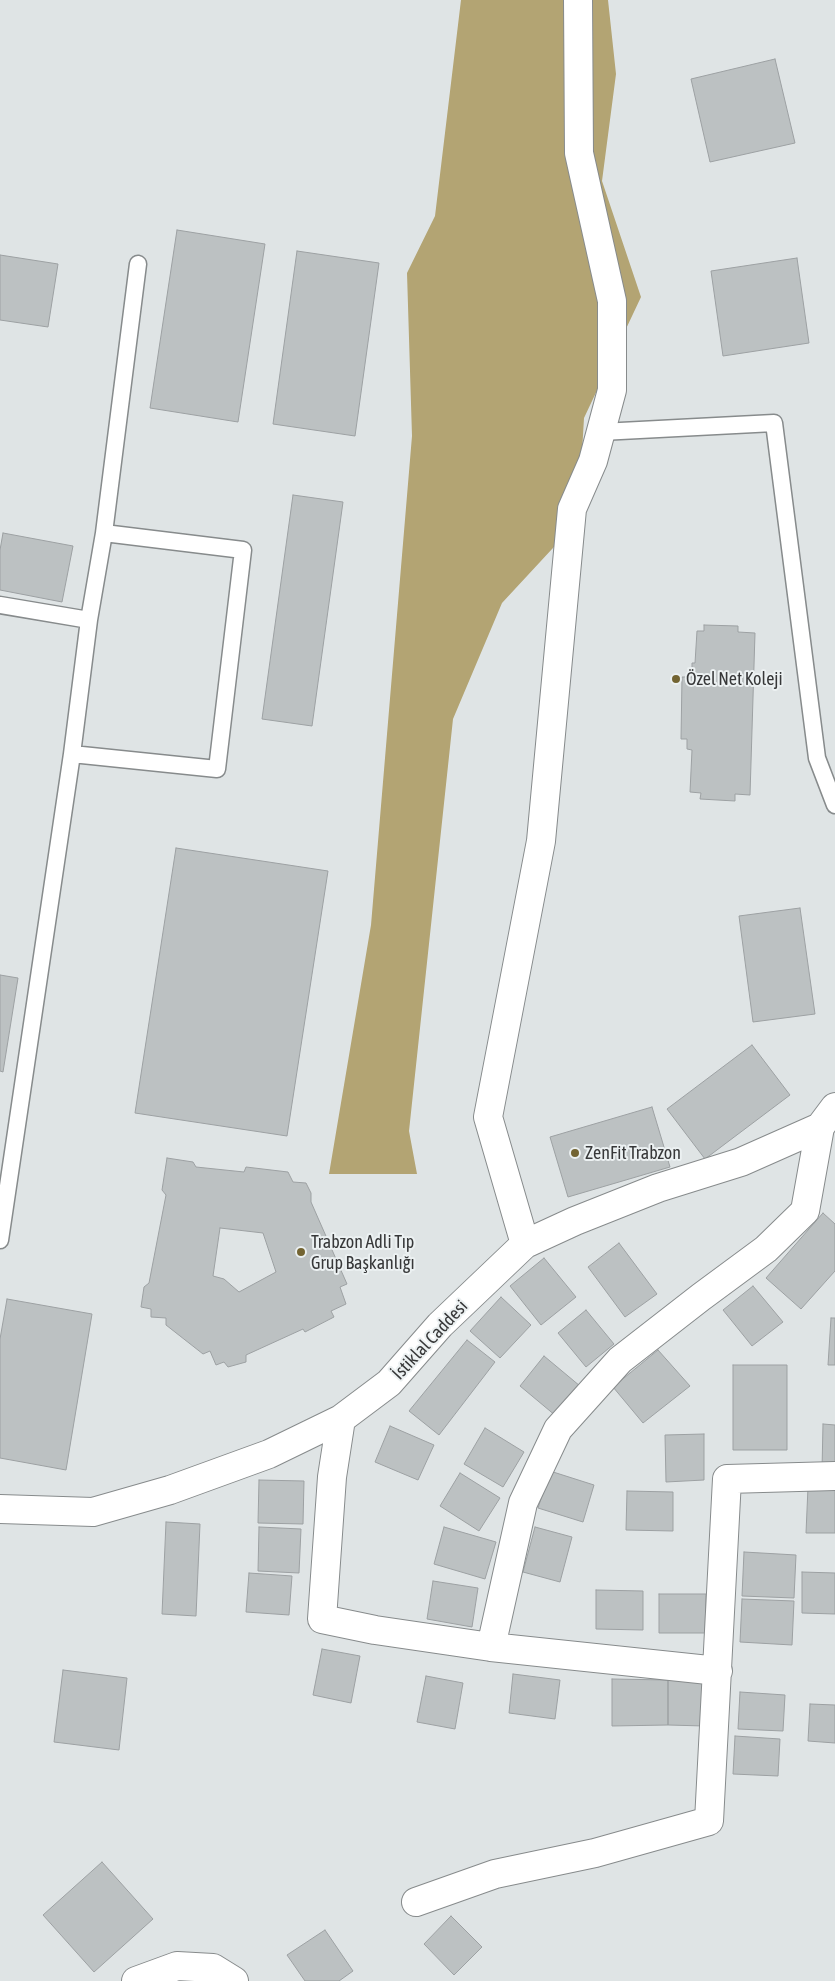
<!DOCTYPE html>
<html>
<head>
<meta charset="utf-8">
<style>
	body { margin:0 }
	canvas { display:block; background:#dfe4e5 }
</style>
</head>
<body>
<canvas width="835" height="1981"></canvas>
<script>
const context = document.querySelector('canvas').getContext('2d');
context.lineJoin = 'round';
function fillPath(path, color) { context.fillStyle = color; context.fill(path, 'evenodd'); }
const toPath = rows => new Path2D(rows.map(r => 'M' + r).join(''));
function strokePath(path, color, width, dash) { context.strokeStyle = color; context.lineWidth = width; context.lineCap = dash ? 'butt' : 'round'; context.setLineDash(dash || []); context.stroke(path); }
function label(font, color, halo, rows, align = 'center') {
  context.font = font + ' "Asap Condensed",sans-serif'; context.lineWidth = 4; context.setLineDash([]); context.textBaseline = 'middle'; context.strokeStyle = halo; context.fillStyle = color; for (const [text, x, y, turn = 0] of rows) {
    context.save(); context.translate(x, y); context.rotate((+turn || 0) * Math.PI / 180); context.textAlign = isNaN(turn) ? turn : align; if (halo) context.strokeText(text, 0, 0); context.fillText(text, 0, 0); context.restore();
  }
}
fillPath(toPath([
	[461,0,608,0,616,74,602,181,641,297,584,418,578,521,502,603,453,719,409,1131,417,1174,329,1174,371,925,412,436,407,273,435,216]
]), '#b3a473');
const building = toPath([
	[775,59,795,143,710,162,691,79,775,59],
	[177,230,265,244,238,422,150,408,177,230],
	[297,251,379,263,355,436,273,424,297,251],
	[0,255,58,264,48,327,0,320,0,255],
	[797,258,809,343,723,356,711,271,797,258],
	[293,495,343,502,312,726,262,719,293,495],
	[3,533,73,546,62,602,0,590,0,550,3,533],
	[704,625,738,626,738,632,755,633,750,795,735,794,735,801,700,799,701,793,690,792,692,750,687,749,687,739,681,739,682,677,692,677,692,663,695,663,697,631,704,631,704,625],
	[176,848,328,871,287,1136,135,1113,176,848],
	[800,908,815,1014,753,1022,739,916,800,908],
	[0,975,18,978,3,1072,0,1071,0,975],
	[752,1045,790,1095,705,1159,667,1109,752,1045],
	[652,1107,670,1167,568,1197,550,1137,652,1107],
	[167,1158,193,1162,196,1167,244,1172,246,1167,288,1172,293,1182,306,1183,311,1193,311,1202,347,1284,340,1287,346,1304,331,1311,334,1317,305,1332,303,1329,246,1355,246,1362,228,1367,224,1362,216,1365,210,1351,203,1354,166,1325,166,1318,151,1317,151,1309,141,1307,144,1287,149,1283,166,1195,162,1190,167,1158],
	[220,1228,263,1233,276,1272,239,1292,224,1279,213,1276,220,1228],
	[823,1213,835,1224,835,1271,801,1309,766,1278,823,1213],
	[619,1243,657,1294,625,1317,588,1267,619,1243],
	[544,1258,576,1297,541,1325,510,1286,544,1258],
	[753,1286,783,1322,752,1346,723,1310,753,1286],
	[501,1297,531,1325,500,1358,470,1331,501,1297],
	[7,1299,92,1314,66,1470,0,1458,0,1339,7,1299],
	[586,1310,614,1344,586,1367,558,1333,586,1310],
	[831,1318,835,1318,835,1365,828,1365,831,1318],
	[467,1340,495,1362,439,1435,409,1411,467,1340],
	[658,1350,690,1386,643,1423,613,1387,658,1350],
	[544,1356,580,1386,556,1416,520,1386,544,1356],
	[733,1365,787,1365,787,1450,733,1450,733,1365],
	[823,1424,835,1425,835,1470,822,1470,823,1424],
	[390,1426,434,1445,418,1480,375,1462,390,1426],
	[485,1428,524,1452,503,1487,464,1464,485,1428],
	[704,1434,704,1480,666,1482,665,1435,704,1434],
	[550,1471,594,1485,583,1522,538,1508,550,1471],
	[460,1473,500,1498,479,1531,440,1506,460,1473],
	[259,1480,304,1481,303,1524,258,1523,259,1480],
	[808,1487,835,1488,835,1533,806,1533,808,1487],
	[627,1491,673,1492,673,1531,626,1530,627,1491],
	[166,1522,200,1524,196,1616,162,1614,166,1522],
	[259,1527,301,1529,299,1573,258,1571,259,1527],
	[444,1527,496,1542,485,1579,434,1564,444,1527],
	[535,1527,572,1537,560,1582,523,1572,535,1527],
	[744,1552,796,1555,794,1598,742,1596,744,1552],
	[802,1572,835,1573,835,1614,802,1613,802,1572],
	[249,1573,292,1576,289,1615,246,1612,249,1573],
	[433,1581,478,1588,472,1627,427,1619,433,1581],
	[596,1590,643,1591,643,1630,596,1629,596,1590],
	[659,1594,706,1594,705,1633,659,1633,659,1594],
	[742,1599,794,1601,792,1645,740,1642,742,1599],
	[322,1649,360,1656,351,1703,313,1695,322,1649],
	[63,1670,127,1678,119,1750,54,1742,63,1670],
	[513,1674,560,1680,555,1719,509,1713,513,1674],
	[426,1676,463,1683,455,1729,417,1722,426,1676],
	[612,1679,668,1680,668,1725,612,1726,612,1679],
	[668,1680,705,1680,704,1726,668,1725,668,1680],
	[740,1692,785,1695,783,1731,738,1729,740,1692],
	[810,1704,835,1705,835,1743,808,1741,810,1704],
	[735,1736,780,1739,778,1776,733,1774,735,1736],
	[102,1862,153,1919,94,1972,43,1915,102,1862],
	[451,1916,482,1947,454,1975,424,1944,451,1916],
	[325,1930,353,1971,339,1981,305,1981,287,1955,325,1930]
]);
fillPath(building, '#bcc1c2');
strokePath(building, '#9da1a3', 1);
const service = toPath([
	[601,432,774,423,817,758,835,805],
	[0,605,89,620],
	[72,754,217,769,243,550,104,533],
	[0,1240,72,754,89,620,104,533,138,264]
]);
const minor = toPath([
	[525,1244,488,1117,541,841,572,509,593,461,612,390,612,301,579,153,578,0],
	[341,1419,332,1477,322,1619,375,1630,491,1647,718,1671],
	[0,1509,93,1512,170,1490,269,1454,341,1419,389,1383,440,1325,525,1244,575,1221,658,1188,741,1162,820,1127,835,1107],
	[491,1647,523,1503,558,1429,620,1360,701,1297,766,1249,805,1211,820,1127],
	[416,1902,495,1874,595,1853,709,1821,727,1479,835,1476],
	[136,1981,177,1966,213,1968,234,1981]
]);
strokePath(service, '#878b8c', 19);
strokePath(minor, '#878b8c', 30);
strokePath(service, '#fff', 16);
strokePath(minor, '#fff', 28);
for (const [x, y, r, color] of [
	[676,679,5,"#736432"],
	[575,1153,5,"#736432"],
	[301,1252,5,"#736432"]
]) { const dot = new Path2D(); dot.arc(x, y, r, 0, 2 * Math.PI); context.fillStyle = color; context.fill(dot); strokePath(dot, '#ecf1f2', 2); }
label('18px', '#373839', '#ecf1f2', [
	["Özel Net Koleji",686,679],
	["ZenFit Trabzon",585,1153],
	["Trabzon Adli Tıp",311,1242],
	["Grup Başkanlığı",311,1263]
], 'left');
label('18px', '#373839', '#ecf1f2', [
	["İstiklal Caddesi",430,1340,-47]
]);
</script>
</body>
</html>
